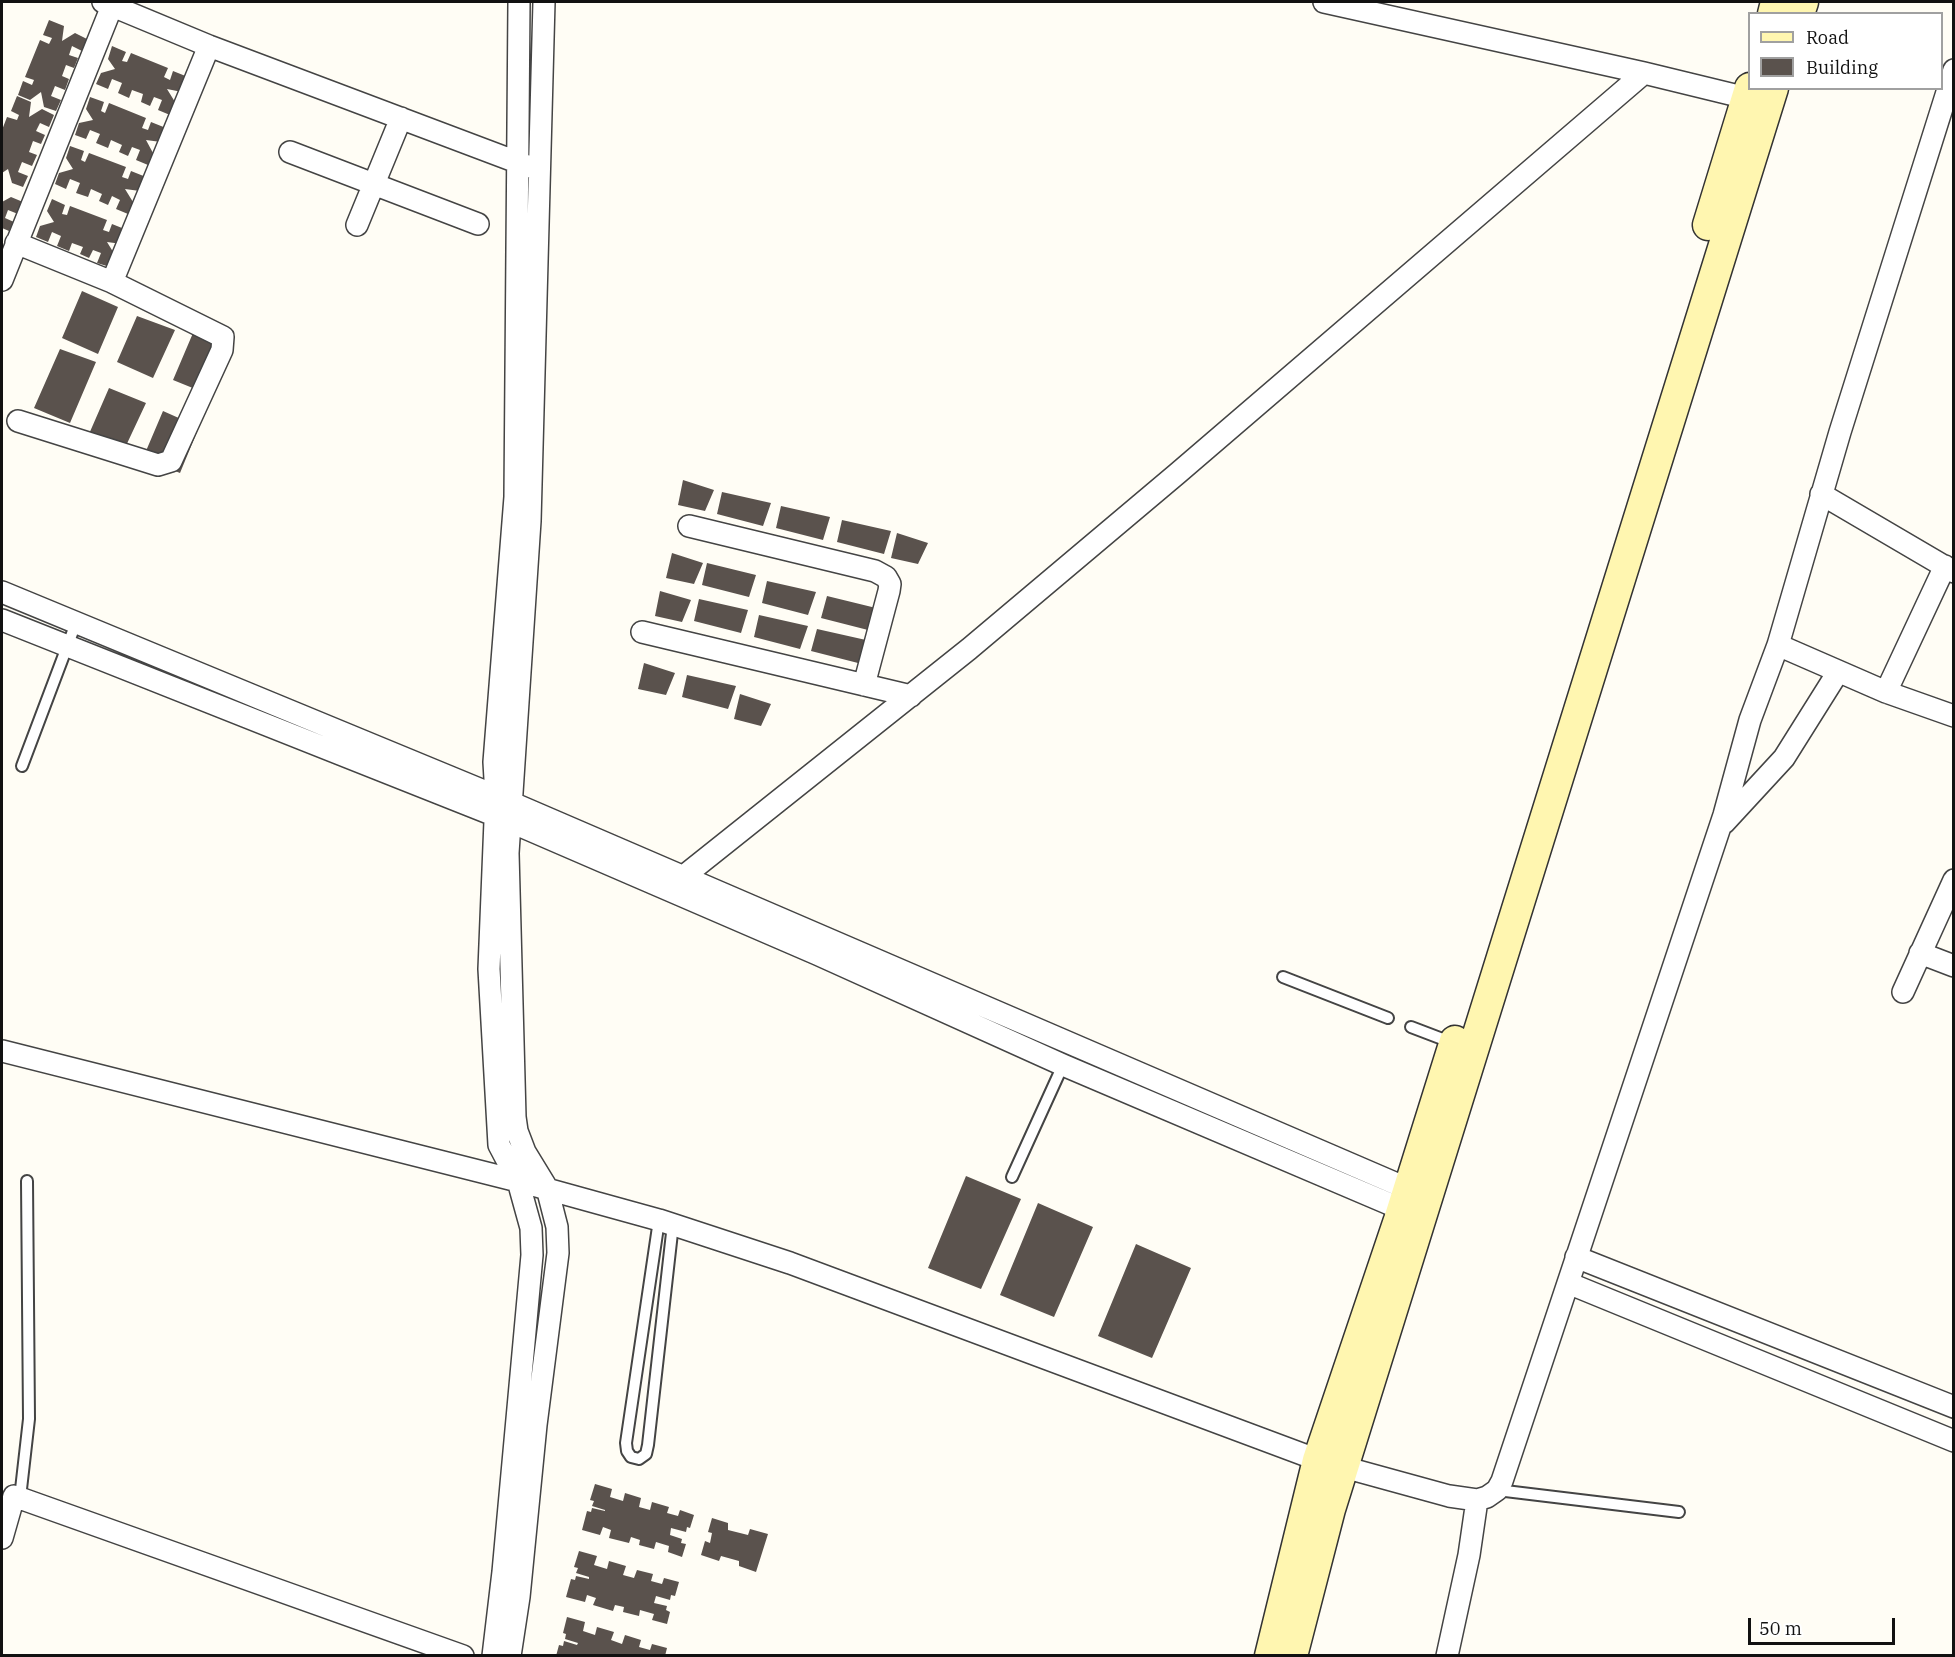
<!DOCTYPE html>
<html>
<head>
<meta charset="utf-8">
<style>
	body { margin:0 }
	#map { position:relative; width:1955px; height:1657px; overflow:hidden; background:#fffdf5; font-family:"IBM Plex Serif",serif }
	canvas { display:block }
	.frame { position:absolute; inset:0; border:3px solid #111; pointer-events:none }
	.legend { position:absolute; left:1748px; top:12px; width:195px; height:78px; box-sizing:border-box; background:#fff; border:2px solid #a0a0a0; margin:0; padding:8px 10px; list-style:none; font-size:18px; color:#111 }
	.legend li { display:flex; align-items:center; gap:12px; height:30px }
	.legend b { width:30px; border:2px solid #a0a0a0 }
	.scale { position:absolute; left:1748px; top:1618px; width:147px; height:27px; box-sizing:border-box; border:3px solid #111; border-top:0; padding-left:8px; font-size:18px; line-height:21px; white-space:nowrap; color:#111; -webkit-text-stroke:4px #fff; paint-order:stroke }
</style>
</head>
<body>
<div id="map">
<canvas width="1955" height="1657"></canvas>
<div class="frame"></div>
<ul class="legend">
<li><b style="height:8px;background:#fff6b0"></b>Road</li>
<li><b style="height:16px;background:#5a524d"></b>Building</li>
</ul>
<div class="scale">50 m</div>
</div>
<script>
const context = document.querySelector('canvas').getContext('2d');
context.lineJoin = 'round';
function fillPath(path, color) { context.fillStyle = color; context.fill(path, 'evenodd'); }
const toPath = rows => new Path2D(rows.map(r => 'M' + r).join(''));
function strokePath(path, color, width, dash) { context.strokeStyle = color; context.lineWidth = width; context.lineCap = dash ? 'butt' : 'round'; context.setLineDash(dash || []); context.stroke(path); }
fillPath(toPath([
	[49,20,64,26,62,41,75,33,87,39,82,51,72,46,69,55,78,58,74,68,66,65,62,76,69,79,65,90,55,86,51,96,61,100,56,111,44,107,41,92,30,100,18,95,23,81,32,85,34,80,25,77,40,40,49,44,52,38,43,35],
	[112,46,126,52,122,61,127,62,131,53,168,68,164,77,170,80,173,71,188,77,182,92,167,89,175,102,170,115,158,110,162,100,154,97,150,106,141,102,143,94,132,90,129,98,118,93,122,83,112,79,108,89,96,84,101,73,115,69,108,59],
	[17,96,31,102,29,117,42,109,54,115,49,127,40,123,36,131,45,135,41,144,33,141,29,152,37,155,32,166,22,162,18,172,28,176,23,187,12,183,8,169,2,173,2,130,7,117,17,120,19,115,11,111],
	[90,97,104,102,101,111,105,113,109,103,146,118,142,128,148,130,151,122,166,128,161,142,146,140,153,153,148,165,136,160,140,150,132,147,128,156,119,152,122,145,111,140,108,148,96,143,100,134,90,130,86,139,75,135,79,123,93,120,86,109],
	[70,146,84,151,81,160,85,162,89,153,126,167,122,177,128,179,131,171,146,177,140,191,125,189,133,202,128,214,116,209,120,200,112,196,108,205,99,201,102,194,91,189,88,197,76,193,80,183,70,179,66,189,55,184,59,173,73,169,66,158],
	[11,197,23,202,18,214,8,210,5,218,14,222,9,231,2,228,2,202],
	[52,199,65,205,62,214,67,215,70,206,107,220,103,230,109,232,112,224,127,230,122,244,107,242,115,255,110,267,97,263,101,253,93,250,89,258,80,254,83,247,72,243,69,251,57,246,61,236,52,232,48,242,36,237,40,226,54,222,47,211],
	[82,291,118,307,98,354,62,338],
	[137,316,175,330,153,378,117,362],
	[193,333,230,349,210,395,173,380],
	[60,349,96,362,70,423,34,408],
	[109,388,146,403,124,450,89,434],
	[163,411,199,427,180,473,143,458],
	[683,480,714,490,705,511,678,505],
	[722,492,771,503,763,526,717,514],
	[781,506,830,517,823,540,776,528],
	[842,520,891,531,884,554,837,542],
	[897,533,928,543,918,564,891,558],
	[672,553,703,563,694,584,666,578],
	[707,563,756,575,749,597,702,585],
	[767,581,816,592,808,615,762,603],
	[660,591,691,600,682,622,655,616],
	[827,596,876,608,868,630,821,618],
	[699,599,748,610,741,633,694,621],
	[759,615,808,626,800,649,754,637],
	[817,629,866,640,858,663,811,651],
	[644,663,675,673,666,695,638,689],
	[687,675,736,686,728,709,682,697],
	[740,694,771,704,761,726,734,719],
	[966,1176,1021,1199,981,1289,928,1268],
	[1038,1203,1093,1227,1054,1317,1000,1295],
	[1136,1244,1191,1268,1152,1358,1098,1336],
	[595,1484,612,1489,610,1497,623,1501,625,1493,641,1498,639,1507,650,1510,652,1502,669,1507,667,1513,678,1516,680,1510,694,1515,690,1528,687,1527,686,1532,671,1528,670,1535,682,1539,681,1543,686,1544,682,1557,668,1552,669,1546,656,1542,654,1549,639,1545,640,1540,631,1537,629,1543,609,1538,611,1530,603,1527,600,1535,582,1530,587,1511,591,1512,592,1508,605,1511,605,1510,592,1506,594,1501,590,1500],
	[712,1518,728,1523,728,1530,748,1535,750,1529,768,1534,756,1572,739,1566,739,1561,721,1556,719,1561,701,1555,705,1541,710,1543,712,1533,708,1532],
	[579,1551,597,1556,594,1565,607,1569,609,1561,626,1566,623,1575,634,1578,637,1570,653,1574,651,1581,662,1584,664,1578,679,1582,675,1596,671,1595,670,1600,656,1596,654,1603,667,1606,666,1610,670,1612,667,1624,652,1620,654,1614,640,1610,639,1616,623,1612,624,1607,615,1605,613,1611,593,1605,596,1598,587,1595,585,1602,566,1597,571,1579,575,1580,576,1576,589,1579,589,1577,576,1573,578,1568,574,1567],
	[567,1617,585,1622,583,1631,595,1635,597,1627,614,1632,611,1640,622,1644,625,1635,641,1640,639,1647,650,1650,652,1644,667,1648,665,1656,556,1656,559,1645,563,1646,564,1641,577,1645,578,1643,565,1639,566,1634,563,1633]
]), '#5a524d');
const service = toPath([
	[22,766,76,623],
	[1283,977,1388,1018],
	[1411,1027,1453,1043],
	[1012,1177,1063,1065],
	[659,1220,626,1443,627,1451,631,1457,639,1459,646,1454,648,1445,673,1224],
	[1497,1490,1679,1512],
	[20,1498,29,1419,27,1181]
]);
const minor = toPath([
	[103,2,209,46,530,167],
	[1324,2,1644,73,1759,101],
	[290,152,478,224],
	[357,225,401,118],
	[16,243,112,282,223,337,222,350,171,461,158,465,18,421],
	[2,280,112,6],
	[112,282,209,46],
	[1821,494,1954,572],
	[689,526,875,571,886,577,890,584,889,591,864,685],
	[2,592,496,796,1420,1194],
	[2,620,509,821,817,954,1063,1065,1413,1214],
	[642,632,911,696],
	[1778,645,1886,692,1954,716],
	[1886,692,1945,566],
	[1724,823,1784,758,1838,672],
	[674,884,969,649,1178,473,1644,73],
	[1920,953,1954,966],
	[1903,992,1954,880],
	[2,1051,518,1181,659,1220,790,1263,1318,1460,1449,1496,1477,1500,1487,1497,1497,1490,1502,1481,1724,815,1750,720,1778,645,1840,432,1954,70],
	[1576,1257,1954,1407],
	[1568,1283,1954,1441],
	[2,1538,14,1496,463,1656],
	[493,1656,503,1572,532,1255,531,1228,518,1181,499,1145,489,969,496,796,494,762,515,497,519,2],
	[510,1656,519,1597,536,1425,558,1253,557,1227,547,1188,525,1152,517,1131,515,1117,508,853,530,521,544,2],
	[1447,1656,1469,1555,1477,1500]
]);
const secondary = toPath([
	[1773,14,1776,2],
	[1799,14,1803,2],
	[1708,225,1750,88],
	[1270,1656,1318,1460,1399,1220,1455,1041],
	[1292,1656,1330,1509,1773,88]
]);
strokePath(service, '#444', 14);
strokePath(minor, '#444', 24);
strokePath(secondary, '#333', 33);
strokePath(service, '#fff', 10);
strokePath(minor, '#fff', 21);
strokePath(secondary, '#fff6b0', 30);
</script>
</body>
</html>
